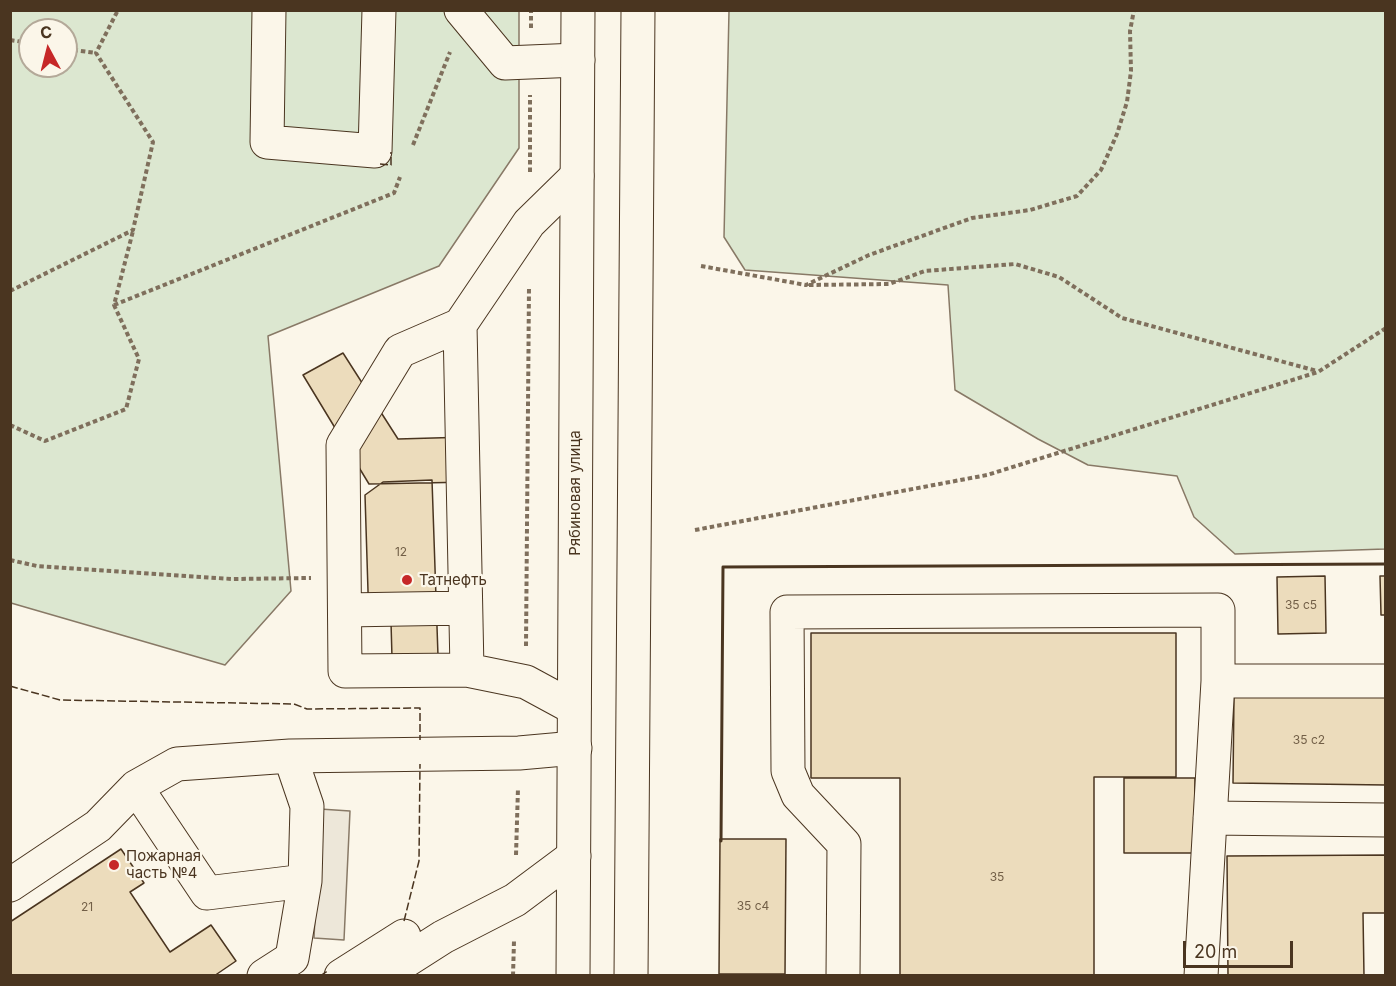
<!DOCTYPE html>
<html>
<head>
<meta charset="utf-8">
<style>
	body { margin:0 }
	#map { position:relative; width:1396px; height:986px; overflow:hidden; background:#fbf6e9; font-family:Inter,sans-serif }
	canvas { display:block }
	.frame { position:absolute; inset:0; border:12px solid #4a3520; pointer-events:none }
	.north { position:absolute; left:18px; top:18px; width:60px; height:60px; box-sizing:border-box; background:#fbf6e9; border:2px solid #b4a999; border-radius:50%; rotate:353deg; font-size:16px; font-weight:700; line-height:24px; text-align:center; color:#4a3520 }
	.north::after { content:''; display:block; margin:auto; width:21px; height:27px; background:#c62828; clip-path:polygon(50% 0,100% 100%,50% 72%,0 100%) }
	.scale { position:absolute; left:1183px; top:941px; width:110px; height:27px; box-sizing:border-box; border:3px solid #4a3520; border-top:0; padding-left:8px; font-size:18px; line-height:21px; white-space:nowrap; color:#4a3520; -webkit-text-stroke:4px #fbf6e9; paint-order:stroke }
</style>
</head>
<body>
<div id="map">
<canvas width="1396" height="986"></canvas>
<div class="frame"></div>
<div class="north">С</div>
<div class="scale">20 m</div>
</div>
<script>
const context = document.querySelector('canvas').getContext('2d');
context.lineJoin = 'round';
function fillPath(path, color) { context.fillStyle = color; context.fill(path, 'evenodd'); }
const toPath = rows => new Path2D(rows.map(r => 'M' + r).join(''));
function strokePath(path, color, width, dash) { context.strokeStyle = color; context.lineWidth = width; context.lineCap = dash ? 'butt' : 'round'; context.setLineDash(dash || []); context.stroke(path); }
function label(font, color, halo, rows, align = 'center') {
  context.font = font + ' Inter,sans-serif'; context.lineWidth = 4.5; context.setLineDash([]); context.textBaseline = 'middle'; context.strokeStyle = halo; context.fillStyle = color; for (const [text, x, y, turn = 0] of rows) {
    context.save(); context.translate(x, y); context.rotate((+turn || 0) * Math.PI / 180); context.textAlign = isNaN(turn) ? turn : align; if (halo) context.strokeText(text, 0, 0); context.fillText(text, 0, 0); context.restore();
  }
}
const green = toPath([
	[10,11,519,11,519,148,439,266,268,336,291,591,225,665,11,603,10,11],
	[30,30,66,30,66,66,30,66,30,30],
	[729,11,1385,11,1385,549,1235,554,1194,517,1177,476,1088,465,1038,439,955,390,948,285,745,270,724,237,729,11]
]);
fillPath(green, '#dce7d0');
strokePath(green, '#887966', 1.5);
const parking = toPath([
	[320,809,350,811,344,940,314,938,320,809]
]);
fillPath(parking, '#ede7d9');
strokePath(parking, '#887966', 1.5);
const building = toPath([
	[343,353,398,439,468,437,471,482,369,484,303,375,343,353],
	[432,480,438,656,392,658,391,622,369,623,365,495,383,482,432,480],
	[1325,576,1326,633,1278,634,1277,577,1325,576],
	[1380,576,1386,576,1386,615,1381,615,1380,576],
	[811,633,1176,633,1176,777,1094,777,1094,976,900,976,900,778,811,778,811,633],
	[1234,694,1386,696,1386,785,1233,783,1234,694],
	[1124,778,1195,778,1194,853,1124,853,1124,778],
	[720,839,786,839,785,974,719,974,720,839],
	[121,849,144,883,130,892,170,952,211,925,236,961,214,976,10,976,10,922,121,849],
	[1386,855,1386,913,1363,913,1364,976,1228,976,1227,856,1386,855]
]);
fillPath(building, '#ecdcbc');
strokePath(building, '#4a3520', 1.5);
const minor = toPath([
	[269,10,267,142,375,151,379,10],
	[461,10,505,63,578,60],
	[460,325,400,351,343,445,345,671,467,670],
	[345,610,465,608],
	[574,708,526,682,467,670,460,325,529,223,577,176],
	[136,787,207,893,305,881,307,806,290,756],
	[1210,818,1386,820],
	[10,885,98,826,136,787,177,764,290,756,519,753,575,748],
	[264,976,292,958,305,881],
	[341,976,404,936],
	[382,976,443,937,515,900,574,856],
	[843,976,844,844,798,795,788,771,787,612,1218,610,1218,681],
	[1201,976,1218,681,1386,681]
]);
const major = toPath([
	[573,976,578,10],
	[631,976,638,10]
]);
strokePath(minor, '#4a3520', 35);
strokePath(major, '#4a3520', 35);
strokePath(toPath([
	[531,28,531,10],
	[10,40,30,43],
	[66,49,96,53],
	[413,145,450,52],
	[530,172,530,95],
	[701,266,806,285,869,255,972,218,1030,210,1077,196,1101,170,1117,134,1127,102,1131,71,1130,31,1134,10],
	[809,285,889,284,925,271,1015,264,1059,277,1122,318,1317,371],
	[10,291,133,230,153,142,96,53,118,10],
	[114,305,394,193,400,177],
	[10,425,45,441,126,409,139,359,114,305,133,231],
	[695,530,987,475,1318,372,1386,328],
	[10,560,37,566,232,579,311,578],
	[526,646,529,287],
	[516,855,518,788],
	[513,976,514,941]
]), '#7f6f5c', 4, [4.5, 3]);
strokePath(minor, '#fbf6e9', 33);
strokePath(major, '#fbf6e9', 33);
strokePath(toPath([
	[380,164,391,165,391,152],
	[10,686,60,700,294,704,307,709,420,708,420,740],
	[404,921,419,861,420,764],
	[320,976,329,970]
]), '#4a3520', 1.5, [8, 3]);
strokePath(toPath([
	[721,841,723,567,1386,564]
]), '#4a3520', 3);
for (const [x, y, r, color] of [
	[407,580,6,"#c62828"],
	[114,865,6,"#c62828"]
]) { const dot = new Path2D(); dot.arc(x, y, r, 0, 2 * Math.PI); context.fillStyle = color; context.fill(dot); strokePath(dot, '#fbf6e9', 2); }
label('12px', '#725f47', null, [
	["12",401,552],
	["35 с5",1301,605],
	["35 с2",1309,740],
	["35",997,877],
	["35 с4",753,906],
	["21",87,907]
]);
label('15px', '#4a3520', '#fbf6e9', [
	["Рябиновая улица",575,493,-90]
]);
label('15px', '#4a3520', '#fbf6e9', [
	["Татнефть",419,580],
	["Пожарная",126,856],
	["часть №4",126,873]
], 'left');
</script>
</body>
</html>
